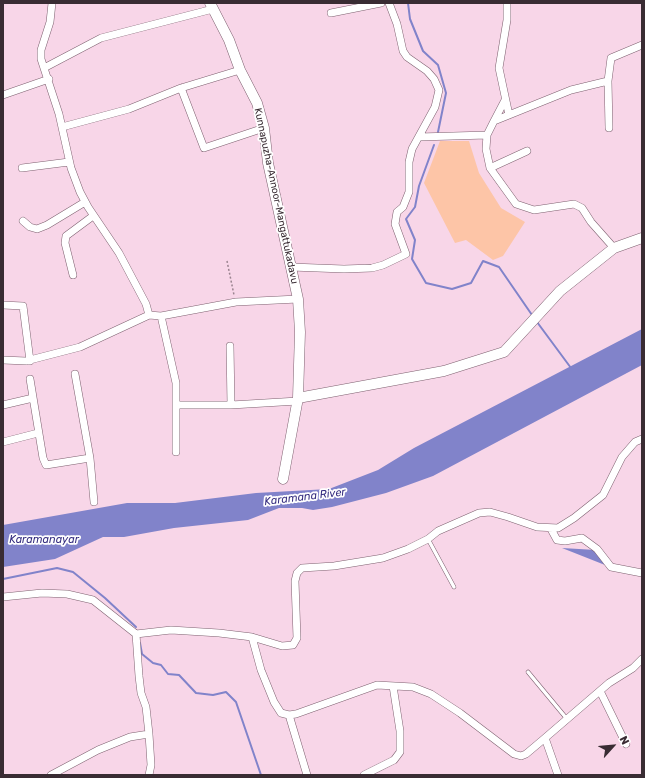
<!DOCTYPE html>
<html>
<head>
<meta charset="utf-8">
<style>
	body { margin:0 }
	#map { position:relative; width:645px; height:778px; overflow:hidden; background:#f8d6e8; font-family:Rubik,sans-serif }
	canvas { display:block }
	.frame { position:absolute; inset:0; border:4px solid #392c33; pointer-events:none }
	.north { position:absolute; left:593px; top:726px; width:40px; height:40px; -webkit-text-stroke:3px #fff; paint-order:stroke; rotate:63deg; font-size:11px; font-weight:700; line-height:16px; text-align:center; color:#392c33 }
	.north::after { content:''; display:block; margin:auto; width:14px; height:18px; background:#392c33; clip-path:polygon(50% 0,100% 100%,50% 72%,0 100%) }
</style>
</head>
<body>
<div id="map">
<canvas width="645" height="778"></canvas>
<div class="frame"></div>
<div class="north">N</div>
</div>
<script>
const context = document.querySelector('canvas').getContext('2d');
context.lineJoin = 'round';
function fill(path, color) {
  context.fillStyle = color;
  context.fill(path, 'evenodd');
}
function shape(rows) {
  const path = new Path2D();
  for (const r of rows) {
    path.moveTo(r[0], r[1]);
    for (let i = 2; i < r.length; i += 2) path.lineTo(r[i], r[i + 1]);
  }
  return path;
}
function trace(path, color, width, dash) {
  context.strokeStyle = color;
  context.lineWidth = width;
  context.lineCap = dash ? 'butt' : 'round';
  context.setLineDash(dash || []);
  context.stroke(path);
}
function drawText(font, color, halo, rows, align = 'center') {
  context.font = font + ' Rubik,sans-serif';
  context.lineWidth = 3.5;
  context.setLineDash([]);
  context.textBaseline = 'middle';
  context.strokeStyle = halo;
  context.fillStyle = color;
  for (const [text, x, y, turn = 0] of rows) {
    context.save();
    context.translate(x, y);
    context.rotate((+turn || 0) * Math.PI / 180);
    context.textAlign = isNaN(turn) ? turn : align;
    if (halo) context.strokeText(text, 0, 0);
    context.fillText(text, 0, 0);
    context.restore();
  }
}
const green = shape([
	[440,141,469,141,479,173,501,208,525,222,503,256,493,260,466,240,455,243,424,183]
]);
const water = shape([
	[642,329,642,365,433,476,386,493,332,507,313,510,302,508,279,508,248,520,174,528,124,537,103,537,55,559,3,567,3,525,127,503,175,503,256,493,329,489,378,470,414,448],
	[562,548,596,550,605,565]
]);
const stream = shape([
	[408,3,410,19,423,51,438,65,446,93,438,132],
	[434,145,419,186,415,207,406,219,415,240,412,259,426,283,452,289,471,283,483,261,499,267,532,315],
	[537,322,571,368],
	[3,579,57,568,73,572,105,598,136,627],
	[140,643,142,654,153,663,161,665,168,674,179,675,196,693,213,695,226,692,236,702,261,775]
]);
const path = shape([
	[227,261,234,295]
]);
const lane = shape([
	[428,539,454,587],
	[528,672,567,719]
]);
const street = shape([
	[52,3,50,22,41,50,41,59,59,114,71,168,80,192,88,207,119,253,146,304,149,315],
	[507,3,507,20,499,68,509,115],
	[331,13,381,3],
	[44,68,101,38,213,9],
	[608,81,609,128],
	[181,88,240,70],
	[3,95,49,79],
	[494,121,505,100],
	[62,127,129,109,181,88,204,148,264,128],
	[487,135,494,121,571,90,608,81,611,58,642,45],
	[419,137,487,135,486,149,490,168,516,204,534,210,574,204,582,208,591,222,614,248],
	[22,168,69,162],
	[490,168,527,151],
	[23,221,30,227,37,229,47,225,85,202],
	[291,267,344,269,372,268,383,265,406,254,395,224,397,212,403,207,409,192,409,162,412,149,435,107,439,90,434,79,427,71,407,57,403,51,397,24,389,3],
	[73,275,65,243,66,236,93,216],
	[3,305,23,306,30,361],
	[161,316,176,383,176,452],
	[230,346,231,405,298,401],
	[3,360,26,361,80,347,149,315,161,316,236,302,298,299],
	[75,374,90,458,94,502],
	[30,379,43,458,46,465,90,458],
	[3,405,33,398],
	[176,405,231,405],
	[3,442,38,433],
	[551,529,557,540,565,541,582,538,597,549,611,567,642,573],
	[3,597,42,593,67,594,93,600,136,634,171,630,219,633,252,637,282,646,293,645,297,638,295,581,297,573,302,568,334,566,383,558,408,549,428,539,438,531,479,513,490,512,508,517,537,527,558,528,574,518,603,495,622,457,635,442,642,439],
	[136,634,139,676,141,693,146,707,149,734,151,765,149,775],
	[252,637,261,670,274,702,281,713,289,715,296,714,377,685,413,687,431,694,460,713,514,754,521,756,526,754,545,738],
	[600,691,626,744],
	[289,715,307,775],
	[51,775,98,750,130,737,149,734],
	[364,775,394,760,400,752,400,731,393,686],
	[558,775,545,738,609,683,633,668,642,659]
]);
const secondary = shape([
	[210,3,229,40,240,70,257,103,264,128,268,163,298,299,300,332,298,398,283,479],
	[298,398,444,371,504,352,560,291,614,248,642,238]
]);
const streetNames = [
	["Kunnapuzha-Annoor-Mangattukadavu",276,196,78]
];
const waterNames = [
	["Karamana River",305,497,-7],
	["Karamanayar",44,540]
];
fill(green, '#fdc5a7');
fill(water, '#8183ca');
trace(stream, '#8183ca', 2);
trace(lane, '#7e6170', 4.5);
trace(street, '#7e6170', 8);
trace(secondary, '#7e6170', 11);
trace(path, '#9a838f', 1.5, [2, 2]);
trace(lane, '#fff', 3.5);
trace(street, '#fff', 7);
trace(secondary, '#fff', 10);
drawText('10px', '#392c33', '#fff', streetNames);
drawText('italic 11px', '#342c7f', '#fff', waterNames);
</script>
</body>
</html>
